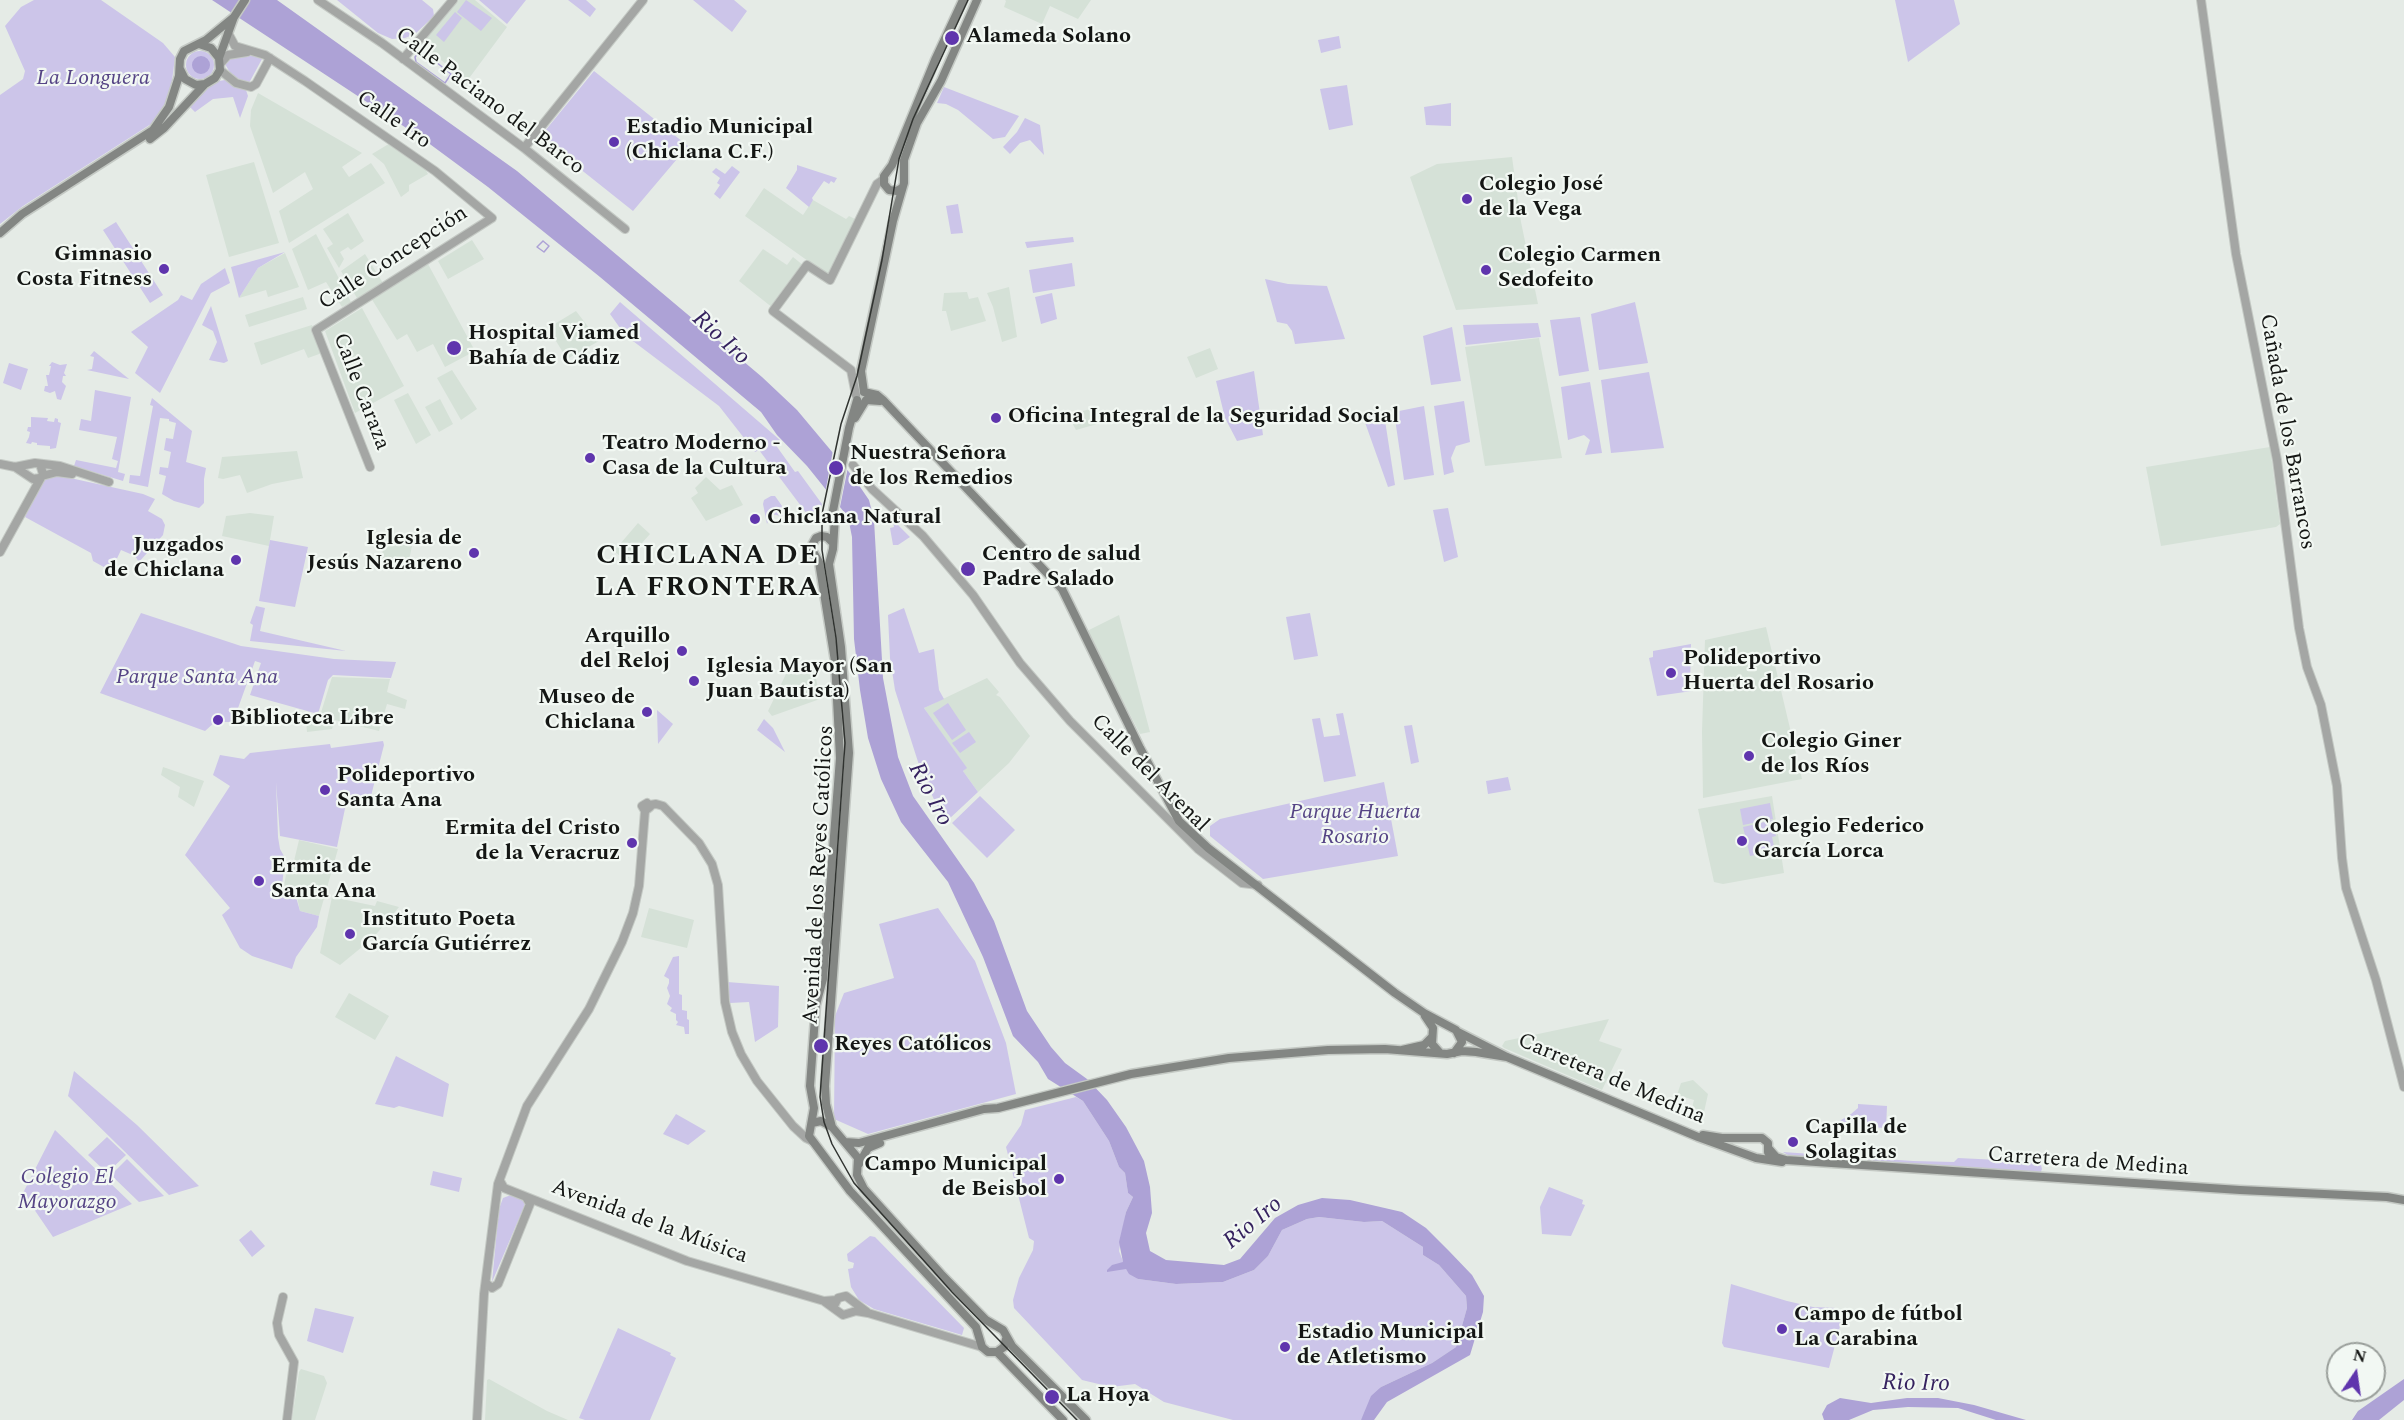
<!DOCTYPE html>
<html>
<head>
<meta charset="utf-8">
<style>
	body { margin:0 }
	#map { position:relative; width:2404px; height:1420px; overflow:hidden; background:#e5ebe6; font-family:Spectral,serif }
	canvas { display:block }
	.north { position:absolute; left:2326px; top:1342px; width:60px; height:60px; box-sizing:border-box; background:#f2f8f3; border:2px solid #999e9a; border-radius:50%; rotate:13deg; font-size:16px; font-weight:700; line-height:24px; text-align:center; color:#141614 }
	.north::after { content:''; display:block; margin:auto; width:21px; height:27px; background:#5f35ad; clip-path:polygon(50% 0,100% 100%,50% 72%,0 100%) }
</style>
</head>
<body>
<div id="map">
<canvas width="2404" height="1420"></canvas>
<div class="north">N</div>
</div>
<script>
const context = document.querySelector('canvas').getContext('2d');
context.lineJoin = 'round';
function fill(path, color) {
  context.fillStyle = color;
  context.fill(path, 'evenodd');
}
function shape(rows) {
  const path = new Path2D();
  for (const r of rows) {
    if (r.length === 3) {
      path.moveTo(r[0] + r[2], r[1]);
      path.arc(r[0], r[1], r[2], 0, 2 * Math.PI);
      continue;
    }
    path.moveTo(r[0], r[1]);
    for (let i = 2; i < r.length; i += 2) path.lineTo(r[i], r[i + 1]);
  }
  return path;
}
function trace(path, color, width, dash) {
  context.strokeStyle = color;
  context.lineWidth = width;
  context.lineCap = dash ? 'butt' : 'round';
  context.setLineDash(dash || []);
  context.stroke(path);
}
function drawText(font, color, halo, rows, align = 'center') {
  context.font = font + ' Spectral,serif';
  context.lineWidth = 4.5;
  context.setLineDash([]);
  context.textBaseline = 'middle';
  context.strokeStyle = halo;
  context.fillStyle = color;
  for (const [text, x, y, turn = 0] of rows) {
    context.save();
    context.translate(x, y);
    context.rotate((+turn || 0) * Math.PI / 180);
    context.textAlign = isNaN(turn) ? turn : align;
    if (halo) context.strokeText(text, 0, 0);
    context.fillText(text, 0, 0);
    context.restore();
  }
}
const built = shape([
	[457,0,475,0,507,27,467,81,421,44],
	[1005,0,1091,0,1078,19,1050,6,1042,24,1004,7,1006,1],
	[258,93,362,153,342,167,349,177,371,163,385,183,289,243,279,211,313,189,305,172,273,193,250,126,251,110],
	[392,142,424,167,428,174,409,185,409,191,401,197,384,164,372,154],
	[1512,157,1521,222,1538,304,1456,310,1410,177,1437,164],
	[254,162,279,243,229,257,206,175],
	[764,188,803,215,813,200,846,219,849,216,857,220,829,276,745,216],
	[348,213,364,241,351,250,348,247,340,252,344,259,339,268,327,248,333,244,323,229],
	[316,234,351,302,342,307,326,282,308,290,292,249],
	[472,240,484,259,448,279,438,261],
	[763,249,787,265,793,257,804,266,773,308,739,281],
	[285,253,299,287,268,297,266,290,239,298,258,268],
	[365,254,383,283,357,298,341,271],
	[428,264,475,351,445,367,433,344,417,352,407,334,397,340,371,298],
	[1009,287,1017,337,1002,342,993,307,987,293],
	[967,292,969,299,978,297,986,321,951,331,946,311,942,311,944,293],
	[303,297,307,309,249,327,245,315],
	[362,308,404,386,355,413,325,331],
	[576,311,599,341,567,359,548,328],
	[312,325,322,353,308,358,304,349,261,365,254,343],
	[1539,338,1562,458,1485,466,1465,347],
	[1210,348,1218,369,1196,378,1187,357],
	[452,370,477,409,461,420,437,378],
	[408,393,431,435,416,444,394,400],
	[440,399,453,424,439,432,425,407],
	[1094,408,1097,424,1076,430,1068,415],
	[2270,447,2280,524,2276,527,2161,546,2146,467],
	[297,451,303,478,272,484,247,493,240,475,223,479,218,478,222,457],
	[706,477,720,490,732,485,743,505,706,521,691,498,698,493,695,488],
	[250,513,274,516,269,546,222,536,226,516],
	[638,523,650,534,626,561,614,551],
	[386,536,413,541,408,565,381,560],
	[1119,615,1150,732,1140,734,1087,631],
	[1766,627,1802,779,1703,798,1702,732,1705,640],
	[814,668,820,699,772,716,768,711,786,674,791,671,797,675],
	[332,677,390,679,387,692,407,700,405,709,387,704,379,731,335,720,332,729,307,732,306,720,319,719],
	[987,678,999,692,996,695,1000,697,1030,736,1009,763,978,792,963,771,966,768,924,708],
	[163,767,204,781,194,807,178,797,180,787,161,775],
	[1772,796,1784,873,1723,884,1714,882,1698,809],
	[299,840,338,849,319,916,300,911,295,888,284,886,287,869,295,867,294,861],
	[332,897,375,906,377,901,399,907,373,938,340,965,320,953],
	[649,908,694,920,687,948,641,937],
	[349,993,389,1016,375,1040,335,1017],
	[1609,1019,1599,1041,1622,1049,1602,1090,1504,1048,1502,1046,1505,1041],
	[1693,1080,1708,1094,1704,1112,1692,1108,1694,1100,1677,1095,1681,1083],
	[301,1369,324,1376,327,1383,315,1420,292,1420,299,1372],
	[489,1379,547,1411,568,1420,485,1420,487,1380]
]);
const green = shape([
	[34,0,101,0,163,43,175,57,172,81,165,104,151,124,23,206,0,224,0,95,23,79,25,71,5,26,21,7],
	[337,0,422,0,433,9,434,16,415,34,405,38,392,39,378,33],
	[466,0,492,18,481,31,457,12],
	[479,0,526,0,507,24],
	[568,0,586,0,596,9,590,17],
	[693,0,734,0,747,11,732,32],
	[1895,0,1954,0,1960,24,1908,62],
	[455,12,462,18,444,42,436,35],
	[1339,36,1341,48,1321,53,1318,40],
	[200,65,14],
	[248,54,262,59,249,83,232,76,225,64,229,58],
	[594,71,688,146,633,211,540,137],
	[225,80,246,90,248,96,240,118,233,97,213,99,195,112,189,106,207,88,219,81],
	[1347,85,1353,125,1329,130,1320,89],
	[944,87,1019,116,1005,137,993,139,958,110,946,104,937,103],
	[1451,103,1451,126,1426,125,1424,107],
	[1025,118,1040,125,1044,155,1030,140,1020,143,1010,154,1003,147,1017,132],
	[797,165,837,178,834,183,831,181,829,184,824,181,812,198,813,200,809,207,786,188,797,170],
	[732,166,740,172,720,199,714,194,720,185,717,183,720,178,712,172,716,168,725,174],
	[958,204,963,233,951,234,946,206],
	[116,222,163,295,150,303,103,230],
	[1073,237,1074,242,1027,248,1025,242],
	[285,252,258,268,239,298,231,267],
	[1072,263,1075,286,1033,293,1029,270],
	[225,268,230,283,211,293,160,393,135,373,148,347,131,332,178,300,181,295,192,300,201,284],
	[1265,279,1288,284,1327,286,1345,339,1295,344,1292,331,1287,324,1277,322],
	[1052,293,1057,319,1041,324,1035,297],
	[620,302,780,440,775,444,795,472,798,471,822,504,819,515,813,517,807,514,759,450,755,452,719,406,625,335,610,314],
	[1635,302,1648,363,1599,370,1591,314],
	[211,306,228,361,224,363,209,360,217,342,213,331,202,325],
	[1580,317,1589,371,1559,376,1550,320],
	[1538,323,1541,337,1466,345,1463,325],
	[1452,327,1461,381,1431,385,1423,336],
	[94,351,129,379,87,370,92,369,94,357,90,356],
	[52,362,60,365,67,364,64,373,66,376,63,376,62,382,66,386,61,400,57,399,55,391,50,393,44,391,45,386,48,386,46,375,49,375,50,371,51,366,49,366],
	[9,363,28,369,21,390,3,383],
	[1254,371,1263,435,1237,441,1225,418,1216,381],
	[1649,372,1664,448,1611,453,1601,380],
	[1590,382,1602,453,1585,455,1590,440,1584,435,1568,440,1561,387],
	[95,390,131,397,118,472,125,474,123,481,74,466,76,460,116,468,118,461,112,459,117,437,79,430,81,419,91,421],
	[152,398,192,431,186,462,206,468,204,479,204,503,199,508,174,501,162,494,166,476,159,474,160,467,168,468,171,452,164,450,166,438,173,439,176,423,169,421,169,419,160,418,148,487,129,483,130,475,140,476,153,406,150,405],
	[1464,401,1470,442,1456,446,1451,458,1454,472,1444,475,1434,406],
	[1424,406,1434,475,1404,480,1394,412],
	[1362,414,1384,414,1395,485,1388,487],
	[31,417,48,418,47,421,54,422,55,418,58,419,58,422,61,423,56,448,50,449,50,446,37,445,37,443,32,442,31,444,26,443,29,437,30,432,27,431,28,427,31,427],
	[52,474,143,494,155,499,148,511,162,519,165,525,163,535,139,562,135,556,121,550,111,571,93,561,91,553,25,517,43,479],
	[771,496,775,496,787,513,786,517,771,514,767,524,763,504,764,500],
	[1448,508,1458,557,1444,562,1433,510],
	[888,510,898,520,896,523,910,537,898,545,893,545,890,528,894,527,893,522,889,522],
	[270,540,308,547,295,607,259,601],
	[256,606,265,608,260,631,346,651,250,641,253,625,250,623],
	[904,608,919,653,934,649,939,690,944,699,924,708,967,768,963,771,978,792,948,820,936,804,920,768,895,690,890,658,888,615],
	[141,613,241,646,334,659,396,662,391,678,333,675,328,680,318,714,250,695,261,663,255,661,233,722,215,722,205,731,100,693],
	[1310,613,1318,656,1294,660,1286,617],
	[1691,644,1690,688,1692,691,1657,696,1649,658,1653,657,1653,651],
	[948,703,966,730,952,740,933,713],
	[657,710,673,724,658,744],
	[1343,713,1356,776,1324,782,1312,719,1320,718,1324,737,1340,735,1336,714],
	[764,719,773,728,785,752,757,730],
	[1412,725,1419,762,1411,764,1404,726],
	[969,732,976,742,960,753,952,743],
	[383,741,384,745,371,796,347,799,337,847,280,836,276,782,278,837,280,849,285,858,282,886,294,890,300,911,319,916,317,927,296,957,292,969,252,956,240,948,222,915,230,908,185,855,230,786,213,775,220,755,244,759,250,753,330,744,331,748],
	[1508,777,1511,790,1488,794,1486,781],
	[1384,782,1398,856,1263,879,1210,836,1210,826,1220,819],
	[980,796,1015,830,987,858,952,823],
	[1770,803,1773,819,1743,825,1740,809],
	[1773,820,1776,836,1772,837,1775,851,1750,856,1743,827],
	[938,908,975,961,1006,1043,1016,1094,868,1134,834,1119,835,1016,844,993,894,978,879,924],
	[679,956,679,994,682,995,682,1010,687,1011,687,1019,689,1020,689,1034,685,1034,684,1027,676,1025,678,1022,676,1020,676,1014,670,1011,672,1008,667,1004,670,996,667,988,669,983,669,979,664,976,673,957],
	[727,982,779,986,778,1027,755,1042,749,1002,730,1003],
	[396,1056,449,1084,443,1117,399,1106,394,1108,375,1104],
	[74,1071,137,1125,199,1186,169,1195,68,1096],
	[1076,1097,1083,1101,1109,1141,1119,1167,1125,1173,1128,1193,1133,1197,1126,1212,1119,1251,1126,1269,1138,1279,1176,1284,1223,1282,1254,1270,1268,1256,1282,1230,1307,1219,1319,1217,1364,1222,1382,1221,1423,1247,1423,1255,1439,1265,1466,1296,1467,1308,1456,1347,1432,1363,1381,1387,1361,1420,1233,1420,1164,1402,1135,1384,1111,1387,1082,1380,1014,1308,1013,1300,1019,1278,1033,1250,1034,1241,1029,1238,1006,1147,1021,1125,1025,1110],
	[1858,1104,1887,1106,1886,1128,1833,1125,1851,1114,1858,1108],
	[676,1114,706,1131,688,1145,663,1134],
	[55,1130,132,1204,53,1237,23,1193],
	[107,1137,126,1155,107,1173,88,1155],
	[1783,1152,1913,1161,1954,1162,1958,1158,2019,1161,2037,1162,2041,1165,2042,1169,2040,1174,1791,1157],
	[127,1159,164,1196,139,1202,111,1175],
	[433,1171,462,1178,459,1192,430,1185],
	[1549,1187,1583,1200,1582,1204,1585,1205,1571,1236,1542,1234,1540,1207],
	[511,1195,526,1202,492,1282,499,1209,503,1198],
	[251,1230,265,1246,252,1257,239,1240],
	[870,1236,875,1237,964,1328,962,1335,874,1309,859,1300,851,1287,848,1269,853,1268,854,1263,848,1261,847,1254],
	[1731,1284,1787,1301,1813,1307,1837,1308,1837,1314,1843,1315,1829,1368,1724,1347,1722,1343],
	[315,1308,354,1317,343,1353,307,1341],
	[618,1328,671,1353,670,1355,676,1358,650,1420,585,1420,579,1418]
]);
const water = shape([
	[212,0,277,0,517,171,762,377,797,410,854,478,869,500,874,520,883,678,898,757,913,796,974,883,994,921,1027,1011,1051,1047,1065,1063,1087,1079,1107,1100,1126,1127,1144,1161,1150,1187,1152,1213,1146,1233,1150,1251,1166,1260,1224,1265,1240,1259,1275,1218,1298,1205,1322,1198,1350,1200,1402,1212,1426,1228,1449,1251,1472,1275,1484,1296,1483,1312,1470,1355,1387,1402,1374,1420,1361,1420,1371,1396,1381,1387,1432,1363,1456,1347,1467,1308,1466,1296,1439,1265,1423,1255,1423,1247,1382,1221,1364,1222,1319,1217,1307,1219,1282,1230,1268,1256,1254,1270,1223,1282,1176,1284,1138,1279,1129,1274,1126,1269,1107,1272,1107,1270,1112,1265,1123,1262,1119,1242,1126,1212,1133,1197,1128,1193,1125,1173,1119,1167,1109,1141,1083,1101,1048,1079,1038,1062,1013,1036,983,957,948,882,901,822,881,779,868,738,860,690,854,639,852,537,848,517,807,466,777,435,761,412,600,277,488,187,423,139],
	[201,65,9],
	[2404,1379,2404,1400,2379,1420,2352,1420,2358,1411],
	[1840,1398,1871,1403,1907,1398,1938,1398,1974,1405,2026,1420,1996,1420,1958,1408,1908,1407,1873,1410,1849,1420,1824,1420,1822,1414,1827,1405]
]);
const pier = shape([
	[833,450,848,467,839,512,825,494]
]);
const stream = shape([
	[421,50,451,74,445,83,416,62,415,57,421,50],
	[543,241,549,246,544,252,537,247,543,241]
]);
const tertiary = shape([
	[318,0,382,43,524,148,625,229],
	[2201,0,2236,254,2277,460,2299,628,2307,667,2321,705,2337,786,2342,858,2346,888,2376,980,2404,1087],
	[228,33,235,46,265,55,305,81,435,171,492,218,316,330,370,467],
	[403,59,453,0],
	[220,64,228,55,247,52],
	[220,70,236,83,251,87,256,84,270,58],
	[524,148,643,0],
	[856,395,851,370,773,311,807,265,830,280,877,184,884,179],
	[0,464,15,467,35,463,60,466,109,482],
	[853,465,872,489,923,536,973,595,1020,663,1070,721,1198,849,1242,883,1258,885],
	[15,467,33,479,40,478],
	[42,476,57,472,72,474],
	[0,552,43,474,40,464],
	[650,805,656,804,663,806,699,843,712,864,718,885,725,1002,732,1032,741,1054,757,1081,793,1126,806,1138,812,1141],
	[500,1181,504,1188,687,1261,824,1301,836,1300],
	[486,1283,492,1288,498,1284,530,1204,526,1197],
	[283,1297,277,1323,279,1335,294,1362,287,1420],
	[825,1302,843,1315,856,1311,868,1313,982,1347],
	[835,1304,838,1298,846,1296,867,1312],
	[477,1420,484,1294,498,1184,527,1106,589,1009,622,942,633,913,639,886,645,811,642,806,647,803,650,807,645,811]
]);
const secondary = shape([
	[219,58,234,17,245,0],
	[180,69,185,79,196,85,205,84,215,78,220,70,219,58,211,48,199,44],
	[150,139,164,128,205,84],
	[902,188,897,191,889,190,884,184,884,176,892,165,935,60,963,0],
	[0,233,22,214,153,130,169,107,179,76,180,59,184,51,206,40,234,17],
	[864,392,877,395,883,400,1062,589,1140,748,1179,821,1208,848,1395,993,1424,1013,1456,1030,1462,1042,1454,1053],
	[864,392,861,371,893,221,904,183,904,160,917,123,941,81,977,0],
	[855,418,866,400,880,401],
	[832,516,849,428,857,400],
	[833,543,827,537,821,536,816,538,812,545,812,550,819,562,835,661,840,758,823,979,816,1005,814,1031,810,1086,814,1108,809,1136,850,1191,976,1327,982,1347,988,1352,997,1352,1004,1347,1006,1339],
	[1425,1016,1433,1028,1432,1044,1440,1053],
	[1458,1032,1507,1057,1698,1137,1756,1158,1782,1162],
	[1402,1050,1424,1045,1431,1038],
	[812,1123,821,1121,832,1127,858,1158,857,1175,864,1189,941,1274,986,1320,1003,1330,1012,1346,1086,1420],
	[832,1127,826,1104,825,1086,849,753,841,647,829,564,833,549,835,516,833,513],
	[1703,1135,1722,1138,1762,1138,1768,1143,1768,1152],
	[845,1142,859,1143,984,1109,998,1108,1131,1074,1229,1058,1328,1050,1385,1049,1447,1054,1462,1051,1476,1052,1507,1057],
	[1769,1149,1776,1157,1786,1160,2240,1190,2387,1197,2404,1200],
	[859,1164,868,1148,880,1143],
	[997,1352,1063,1420]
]);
const tram = shape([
	[968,0,913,119,899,159,882,260,857,376,841,424,822,514,822,550,836,638,845,743,820,1097,824,1122,832,1144,854,1183,952,1292,1077,1420]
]);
const markers = [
	[952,38,8,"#5f35ad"],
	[614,142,6,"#5f35ad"],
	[1467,199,6,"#5f35ad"],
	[164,269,6,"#5f35ad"],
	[1486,270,6,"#5f35ad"],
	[454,348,8,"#5f35ad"],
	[996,418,6,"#5f35ad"],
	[590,458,6,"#5f35ad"],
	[836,468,8,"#5f35ad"],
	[755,519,6,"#5f35ad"],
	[474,553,6,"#5f35ad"],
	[236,560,6,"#5f35ad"],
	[968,569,8,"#5f35ad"],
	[682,651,6,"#5f35ad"],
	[1671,673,6,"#5f35ad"],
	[694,681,6,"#5f35ad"],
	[647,712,6,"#5f35ad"],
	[218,720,6,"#5f35ad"],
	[1749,756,6,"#5f35ad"],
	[325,790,6,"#5f35ad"],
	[1742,841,6,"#5f35ad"],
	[632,843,6,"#5f35ad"],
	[259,881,6,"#5f35ad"],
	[350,934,6,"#5f35ad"],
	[821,1046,8,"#5f35ad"],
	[1793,1142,6,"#5f35ad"],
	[1059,1179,6,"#5f35ad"],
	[1782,1329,6,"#5f35ad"],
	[1285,1347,6,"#5f35ad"],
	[1052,1397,8,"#5f35ad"]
];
const poiNames = [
	["Alameda Solano",966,38],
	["Estadio Municipal",626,129],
	["(Chiclana C.F.)",626,154],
	["Colegio José",1479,186],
	["de la Vega",1479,211],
	["Gimnasio",152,256,"right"],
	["Costa Fitness",152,281,"right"],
	["Colegio Carmen",1498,257],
	["Sedofeito",1498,282],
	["Hospital Viamed",468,335],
	["Bahía de Cádiz",468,360],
	["Oficina Integral de la Seguridad Social",1008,418],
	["Teatro Moderno -",602,445],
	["Casa de la Cultura",602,470],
	["Nuestra Señora",850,455],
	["de los Remedios",850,480],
	["Chiclana Natural",767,519],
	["Iglesia de",462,540,"right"],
	["Jesús Nazareno",462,565,"right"],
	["Juzgados",224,547,"right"],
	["de Chiclana",224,572,"right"],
	["Centro de salud",982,556],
	["Padre Salado",982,581],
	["Arquillo",670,638,"right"],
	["del Reloj",670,663,"right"],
	["Polideportivo",1683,660],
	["Huerta del Rosario",1683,685],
	["Iglesia Mayor (San",706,668],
	["Juan Bautista)",706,693],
	["Museo de",635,699,"right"],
	["Chiclana",635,724,"right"],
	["Biblioteca Libre",230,720],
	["Colegio Giner",1761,743],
	["de los Ríos",1761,768],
	["Polideportivo",337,777],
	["Santa Ana",337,802],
	["Colegio Federico",1754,828],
	["García Lorca",1754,853],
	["Ermita del Cristo",620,830,"right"],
	["de la Veracruz",620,855,"right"],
	["Ermita de",271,868],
	["Santa Ana",271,893],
	["Instituto Poeta",362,921],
	["García Gutiérrez",362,946],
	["Reyes Católicos",834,1046],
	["Capilla de",1805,1129],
	["Solagitas",1805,1154],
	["Campo Municipal",1047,1166,"right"],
	["de Beisbol",1047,1191,"right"],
	["Campo de fútbol",1794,1316],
	["La Carabina",1794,1341],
	["Estadio Municipal",1297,1334],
	["de Atletismo",1297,1359],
	["La Hoya",1066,1397]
];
const parkNames = [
	["La Longuera",93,80],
	["Parque Santa Ana",197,679],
	["Parque Huerta",1355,814],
	["Rosario",1355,839],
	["Colegio El",67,1179],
	["Mayorazgo",67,1204]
];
const streetNames = [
	["Calle Paciano del Barco",489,102,37],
	["Calle Iro",393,121,35],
	["Calle Concepción",394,259,-33],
	["Calle Caraza",360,392,69],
	["Cañada de los Barrancos",2286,432,80],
	["Calle del Arenal",1149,774,45],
	["Avenida de los Reyes Católicos",820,875,-87],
	["Carretera de Medina",1611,1080,23],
	["Carretera de Medina",2088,1163,4],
	["Avenida de la Música",649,1223,20]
];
const waterNames = [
	["Rio Iro",720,339,42],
	["Rio Iro",929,795,62],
	["Rio Iro",1254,1224,-40],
	["Rio Iro",1916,1385,1]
];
const districtNames = [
	["CHICLANA DE",708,558],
	["LA FRONTERA",708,590]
];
fill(built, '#d5e1d7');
fill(green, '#ccc5e9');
fill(water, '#ada2d6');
fill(pier, '#e5ebe6');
trace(stream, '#ada2d6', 1.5);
trace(tertiary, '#c4c9c4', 10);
trace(secondary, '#c4c9c4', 11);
trace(tertiary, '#a4a6a4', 8);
trace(secondary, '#838683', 8);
trace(tram, '#303330', 1.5);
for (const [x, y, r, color] of markers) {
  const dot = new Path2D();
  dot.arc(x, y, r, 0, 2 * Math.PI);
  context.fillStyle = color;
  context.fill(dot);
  trace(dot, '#f2f8f3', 2);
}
drawText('bold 22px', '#141614', '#f2f8f3', poiNames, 'left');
drawText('italic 22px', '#554485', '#f2f8f3', parkNames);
drawText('22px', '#141614', '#f2f8f3', streetNames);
drawText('italic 24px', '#35225f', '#f2f8f3', waterNames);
context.letterSpacing = '1.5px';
drawText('bold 28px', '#141614', '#f2f8f3', districtNames);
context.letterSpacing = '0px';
</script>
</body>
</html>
